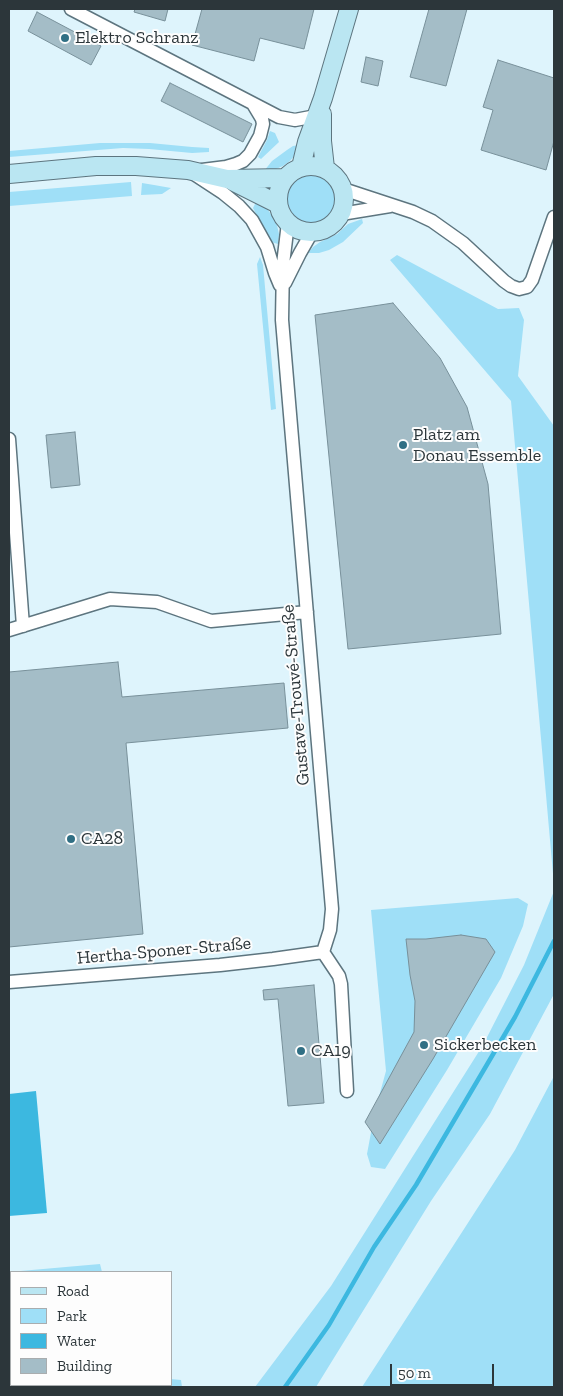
<!DOCTYPE html>
<html>
<head>
<meta charset="utf-8">
<style>
	body { margin:0 }
	#map { position:relative; width:563px; height:1396px; overflow:hidden; background:#def4fc; font-family:"Zilla Slab",serif }
	canvas { display:block }
	.frame { position:absolute; inset:0; border:10px solid #2c363a; pointer-events:none }
	.legend { position:absolute; left:10px; top:1271px; width:162px; height:115px; box-sizing:border-box; background:#fdfdfd; border:1px solid #a9adaf; margin:0; padding:6px 9px; list-style:none; font-size:15px; color:#2c363a }
	.legend li { display:flex; align-items:center; gap:10px; height:25px }
	.legend b { width:25px; border:1px solid #a9adaf }
	.scale { position:absolute; left:390px; top:1364px; width:104px; height:22px; box-sizing:border-box; border:2px solid #2c363a; border-top:0; padding-left:6px; font-size:15px; line-height:18px; white-space:nowrap; color:#2c363a; -webkit-text-stroke:4px #fdfdfd; paint-order:stroke }
</style>
</head>
<body>
<div id="map">
<canvas width="563" height="1396"></canvas>
<div class="frame"></div>
<ul class="legend">
<li><b style="height:6px;background:#bae6f2"></b>Road</li>
<li><b style="height:14px;background:#9fdff7"></b>Park</li>
<li><b style="height:14px;background:#3cb8e0"></b>Water</li>
<li><b style="height:14px;background:#a4bdc7"></b>Building</li>
</ul>
<div class="scale">50 m</div>
</div>
<script>
const context = document.querySelector('canvas').getContext('2d');
context.lineJoin = 'round';
function fill(path, color) {
  context.fillStyle = color;
  context.fill(path, 'evenodd');
}
function shape(rows) {
  const path = new Path2D();
  for (const r of rows) {
    if (r.length === 3) {
      path.moveTo(r[0] + r[2], r[1]);
      path.arc(r[0], r[1], r[2], 0, 2 * Math.PI);
      continue;
    }
    path.moveTo(r[0], r[1]);
    for (let i = 2; i < r.length; i += 2) path.lineTo(r[i], r[i + 1]);
  }
  return path;
}
function trace(path, color, width, dash) {
  context.strokeStyle = color;
  context.lineWidth = width;
  context.lineCap = dash ? 'butt' : 'round';
  context.setLineDash(dash || []);
  context.stroke(path);
}
function drawText(font, color, halo, rows, align = 'center') {
  context.font = font + ' "Zilla Slab",serif';
  context.lineWidth = 4;
  context.setLineDash([]);
  context.textBaseline = 'middle';
  context.strokeStyle = halo;
  context.fillStyle = color;
  for (const [text, x, y, turn = 0] of rows) {
    context.save();
    context.translate(x, y);
    context.rotate((+turn || 0) * Math.PI / 180);
    context.textAlign = isNaN(turn) ? turn : align;
    if (halo) context.strokeText(text, 0, 0);
    context.fillText(text, 0, 0);
    context.restore();
  }
}
const green = shape([
	[270,131,275,133,279,142,261,159,258,157,267,140],
	[100,143,150,143,192,147,209,148,209,152,192,153,149,149,123,148,9,157,9,151],
	[299,145,296,154,290,161,283,166,276,169,264,171,272,161,287,150,293,146],
	[312,198,25],
	[131,182,132,196,9,206,9,192],
	[142,183,154,185,171,188,162,194,141,195],
	[257,200,268,210,273,217,277,225,279,234,278,244,271,242,253,208],
	[362,219,363,223,343,242,329,250,319,253,308,253,313,247,320,242,337,234,348,224],
	[397,255,498,309,519,308,524,320,518,376,554,426,554,885,511,401,390,260],
	[260,257,263,265,276,409,271,410,257,264],
	[554,891,554,994,490,1114,431,1201,316,1387,255,1387,331,1286,483,1045,524,965],
	[518,898,528,904,523,926,501,978,447,1070,385,1169,371,1167,367,1154,375,1111,386,1071,371,910],
	[554,1076,554,1387,362,1387,515,1150],
	[100,1264,102,1272,11,1272,11,1385,171,1385,171,1379,181,1380,182,1387,9,1387,9,1272]
]);
const water = shape([
	[36,1091,47,1213,9,1216,9,1094]
]);
const stream = shape([
	[285,1387,329,1325,374,1247,416,1185,515,1017,554,941]
]);
const building = shape([
	[135,9,168,9,165,21,134,12,135,9],
	[202,9,314,9,304,49,260,38,254,61,192,45,202,9],
	[429,9,467,9,446,86,410,77,429,9],
	[37,12,101,46,91,65,28,31,37,12],
	[366,57,383,61,378,86,361,82,366,57],
	[498,60,554,78,554,141,546,170,481,150,493,110,483,107,498,60],
	[170,83,252,124,243,142,161,101,170,83],
	[393,303,440,358,467,407,488,484,501,634,348,649,315,315,393,303],
	[75,432,80,485,51,488,46,435,75,432],
	[118,662,122,697,284,683,288,728,126,743,143,934,9,947,9,672,118,662],
	[461,935,486,939,495,952,433,1059,380,1144,365,1122,414,1032,415,1001,410,975,406,939,426,939,461,935],
	[314,985,324,1103,288,1106,278,999,264,1000,263,990,314,985]
]);
const street = shape([
	[71,9,279,117,295,120,316,116],
	[202,170,226,167,236,164,243,161,250,154,260,136,263,124,262,119,253,104],
	[194,174,223,193,239,206,252,220,267,247,275,273,280,285],
	[343,189,413,212,432,221,463,243,504,281,511,286,519,289,527,287,532,280,554,217],
	[341,214,390,206],
	[288,223,283,264,282,320,332,909,330,930,323,952,339,976,341,984,347,1091],
	[285,283,300,253,312,232],
	[9,439,23,626],
	[9,630,110,599,157,602,211,621,307,612],
	[9,982,220,965,273,959,323,952]
]);
const secondary = shape([
	[322,114,322,141,325,168],
	[311,199,33],
	[301,167,307,142,323,98,349,9],
	[9,174,96,166,136,166,188,170,227,179,285,178],
	[232,181,278,204]
]);
const markers = [
	[65,38,5,"#306f84"],
	[403,445,5,"#306f84"],
	[71,839,5,"#306f84"],
	[424,1045,5,"#306f84"],
	[301,1051,5,"#306f84"]
];
const poiNames = [
	["Elektro Schranz",75,38],
	["Platz am",413,435],
	["Donau Essemble",413,456],
	["CA28",81,839],
	["Sickerbecken",434,1045],
	["CA19",311,1051]
];
const streetNames = [
	["Gustave-Trouvé-Straße",296,695,-95],
	["Hertha-Sponer-Straße",164,951,-5]
];
fill(green, '#9fdff7');
fill(water, '#3cb8e0');
trace(stream, '#3cb8e0', 4.5);
fill(building, '#a4bdc7');
trace(building, '#78909a', 1);
trace(street, '#5d757f', 15);
trace(secondary, '#5d757f', 20);
trace(street, '#fff', 12);
trace(secondary, '#bae6f2', 18);
for (const [x, y, r, color] of markers) {
  const dot = new Path2D();
  dot.arc(x, y, r, 0, 2 * Math.PI);
  context.fillStyle = color;
  context.fill(dot);
  trace(dot, '#fdfdfd', 2);
}
drawText('18px', '#2c363a', '#fdfdfd', poiNames, 'left');
drawText('18px', '#2c363a', '#fdfdfd', streetNames);
</script>
</body>
</html>
